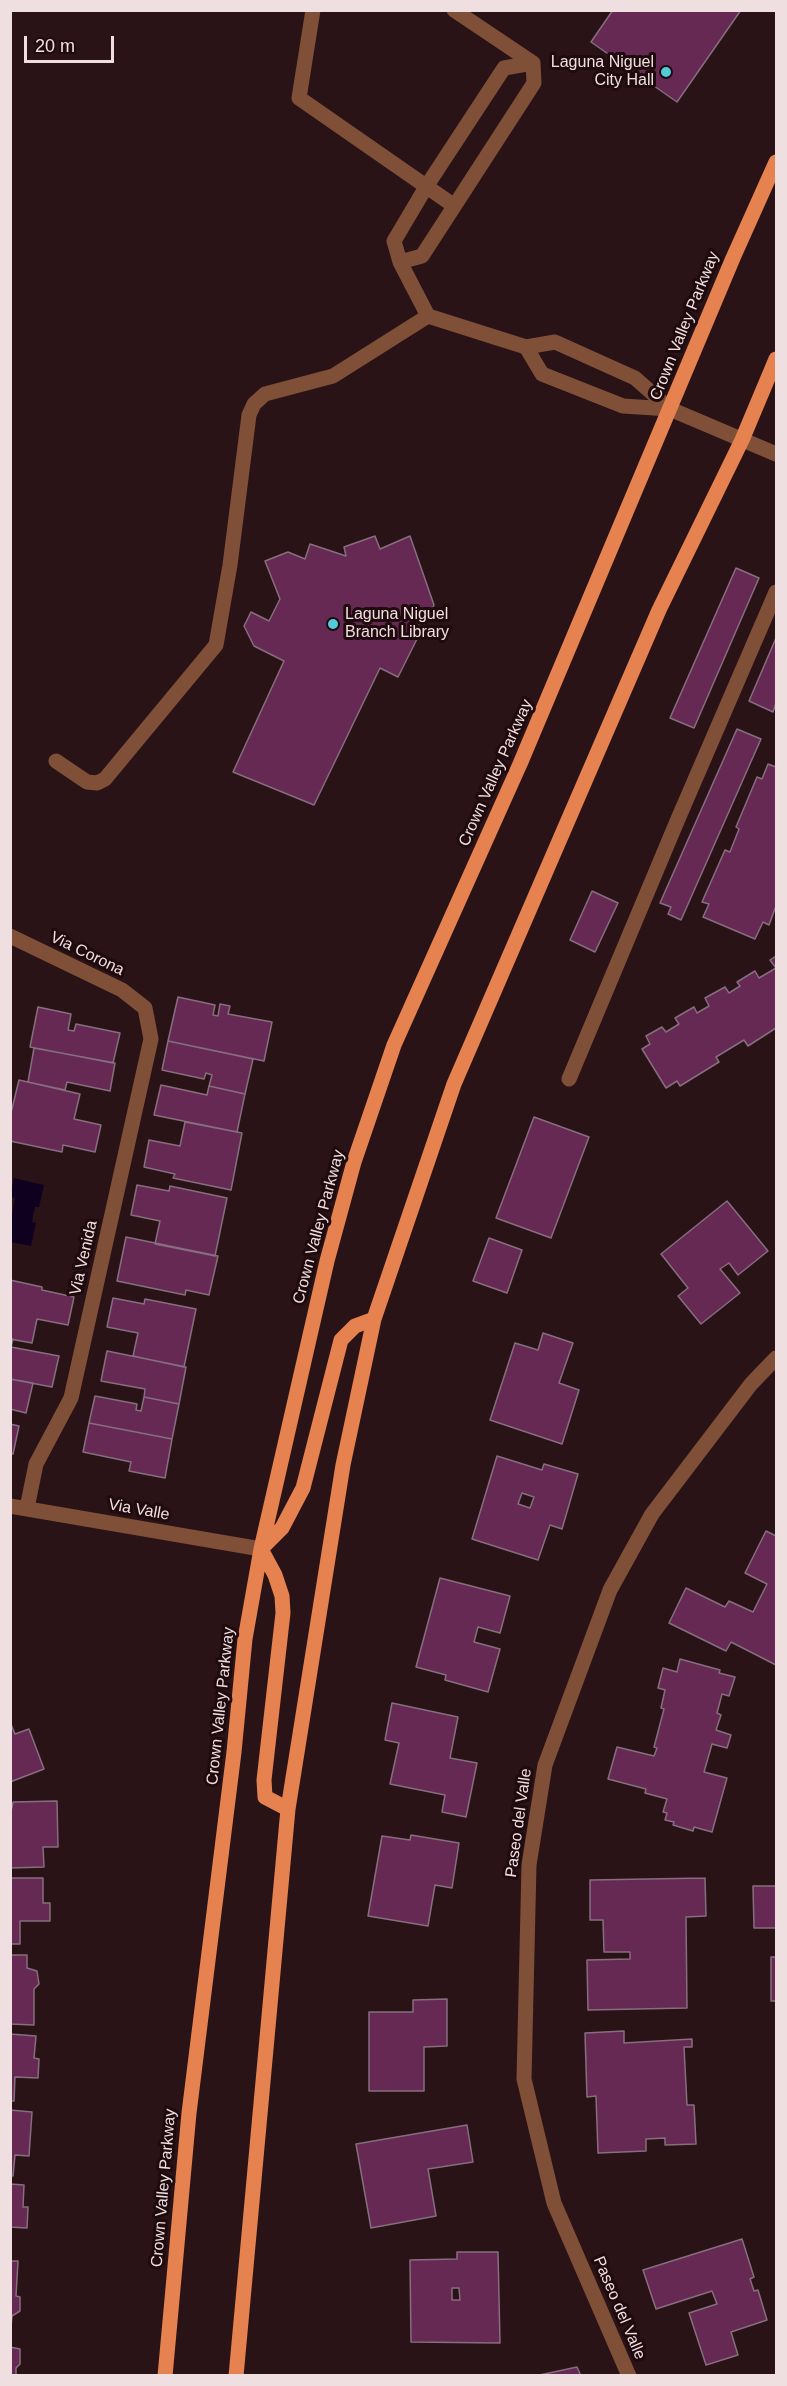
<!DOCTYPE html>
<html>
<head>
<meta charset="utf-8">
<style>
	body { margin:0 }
	#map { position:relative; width:787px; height:2386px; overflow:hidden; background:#2a1316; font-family:Arial,sans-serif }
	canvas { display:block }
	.frame { position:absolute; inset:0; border:12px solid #f0dfe0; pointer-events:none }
	.scale { position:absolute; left:24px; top:36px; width:90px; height:27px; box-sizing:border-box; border:3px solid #f0dfe0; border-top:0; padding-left:8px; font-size:18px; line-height:21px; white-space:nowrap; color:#f0dfe0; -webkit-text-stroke:4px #1f0a0d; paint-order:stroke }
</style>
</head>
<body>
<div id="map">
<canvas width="787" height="2386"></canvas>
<div class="frame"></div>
<div class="scale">20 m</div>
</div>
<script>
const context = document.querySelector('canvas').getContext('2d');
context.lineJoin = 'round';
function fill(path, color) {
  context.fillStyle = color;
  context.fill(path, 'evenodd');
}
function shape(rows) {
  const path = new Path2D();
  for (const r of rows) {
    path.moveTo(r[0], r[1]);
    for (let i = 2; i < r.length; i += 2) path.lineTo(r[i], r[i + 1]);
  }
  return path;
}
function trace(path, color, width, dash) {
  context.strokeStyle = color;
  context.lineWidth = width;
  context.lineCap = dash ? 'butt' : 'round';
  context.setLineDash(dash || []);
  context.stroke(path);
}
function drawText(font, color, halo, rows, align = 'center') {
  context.font = font + ' Arial,sans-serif';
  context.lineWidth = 6;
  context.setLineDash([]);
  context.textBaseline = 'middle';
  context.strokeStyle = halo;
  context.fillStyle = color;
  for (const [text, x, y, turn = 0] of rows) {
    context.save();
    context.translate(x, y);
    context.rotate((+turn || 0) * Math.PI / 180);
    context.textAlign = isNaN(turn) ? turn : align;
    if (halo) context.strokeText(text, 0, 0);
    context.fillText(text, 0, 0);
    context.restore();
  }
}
const water = shape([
	[14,1178,44,1185,39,1207,35,1207,32,1222,36,1223,31,1246,11,1242,11,1220,15,1198,11,1197,11,1194]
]);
const building = shape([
	[613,10,741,10,677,102,591,42,613,10],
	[375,536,380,549,410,536,434,605,398,677,380,668,314,805,233,772,284,661,254,646,244,626,251,612,269,621,280,599,265,561,288,552,305,559,310,544,346,556,344,547,375,536],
	[736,568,759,578,694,728,670,718,736,568],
	[776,638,776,703,773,712,749,701,776,638],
	[737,729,761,739,681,920,668,914,671,907,660,903,737,729],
	[768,764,776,767,776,906,769,925,763,922,755,939,703,917,709,904,702,902,725,850,730,852,739,829,736,827,757,777,762,779,768,764],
	[592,891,618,903,595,952,570,940,592,891],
	[776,956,776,1028,748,1046,744,1040,716,1057,719,1062,680,1086,677,1081,666,1088,642,1049,650,1044,646,1036,662,1027,666,1032,679,1024,675,1018,694,1007,697,1013,709,1006,705,998,725,987,729,993,740,986,737,982,755,971,759,978,776,968,770,960,776,956],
	[178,997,215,1005,213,1015,218,1016,220,1004,230,1006,228,1014,272,1022,264,1061,168,1041,178,997],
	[38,1007,71,1014,68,1030,74,1031,76,1024,120,1033,113,1063,30,1047,38,1007],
	[168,1041,253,1059,245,1094,209,1086,212,1075,206,1073,204,1079,162,1070,168,1041],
	[34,1048,115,1063,110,1091,67,1082,65,1090,28,1082,34,1048],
	[19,1080,80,1094,74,1119,101,1125,95,1152,63,1145,62,1152,10,1141,10,1117,19,1080],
	[161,1085,207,1095,209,1086,245,1094,237,1132,154,1115,161,1085],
	[534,1117,589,1137,551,1238,496,1218,534,1117],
	[185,1122,242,1133,231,1190,173,1178,175,1174,144,1167,149,1140,180,1146,185,1122],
	[137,1185,169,1191,170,1186,227,1198,215,1256,155,1244,160,1221,131,1215,137,1185],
	[727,1201,768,1251,738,1275,729,1263,720,1269,740,1293,701,1324,678,1296,688,1288,661,1254,727,1201],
	[126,1237,218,1256,209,1295,186,1290,185,1295,117,1281,126,1237],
	[489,1238,522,1250,507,1293,473,1281,489,1238],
	[10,1280,42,1287,42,1290,74,1297,68,1325,37,1319,32,1343,10,1339,10,1280],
	[113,1298,144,1304,145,1299,196,1309,184,1367,133,1356,138,1333,107,1327,113,1298],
	[543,1333,573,1343,559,1383,579,1390,562,1444,490,1420,515,1343,538,1350,543,1333],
	[10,1339,13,1339,11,1347,59,1356,52,1387,10,1379,10,1339],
	[107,1351,186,1367,179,1404,144,1397,145,1389,101,1381,107,1351],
	[10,1379,33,1383,26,1413,10,1409,10,1379],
	[95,1396,137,1404,136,1410,141,1411,144,1397,179,1404,172,1439,89,1423,95,1396],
	[89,1423,172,1439,165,1478,129,1471,131,1462,83,1452,89,1423],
	[10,1424,19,1426,13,1454,10,1454,10,1424],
	[497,1456,542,1470,544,1464,578,1474,562,1529,550,1525,538,1560,472,1539,497,1456],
	[522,1493,534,1497,530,1508,518,1504,522,1493],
	[766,1531,776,1536,776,1665,731,1642,726,1651,669,1623,686,1588,725,1607,729,1601,753,1612,767,1584,745,1573,766,1531],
	[440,1578,510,1596,500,1633,478,1627,474,1642,500,1649,488,1692,445,1680,446,1675,416,1667,440,1578],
	[680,1659,720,1670,719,1673,735,1677,729,1696,722,1694,717,1713,721,1715,716,1730,731,1735,727,1748,712,1744,704,1772,727,1778,712,1832,694,1827,693,1831,673,1825,674,1822,665,1820,667,1813,663,1812,667,1799,645,1793,646,1789,608,1779,617,1747,654,1756,657,1748,654,1747,664,1709,661,1708,665,1690,658,1688,663,1668,677,1672,680,1659],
	[392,1703,458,1717,450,1758,477,1763,466,1817,442,1812,445,1795,390,1784,399,1743,385,1740,392,1703],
	[10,1722,15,1734,29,1729,44,1769,10,1782,10,1722],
	[57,1801,58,1847,43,1847,44,1867,10,1868,10,1808,12,1808,13,1802,57,1801],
	[411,1835,459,1843,452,1888,435,1885,428,1926,368,1916,382,1836,410,1840,411,1835],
	[10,1878,43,1878,43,1903,50,1903,50,1921,20,1921,20,1944,10,1944,10,1878],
	[705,1878,706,1916,686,1917,687,2008,588,2010,587,1960,630,1959,630,1952,604,1952,603,1920,590,1920,590,1880,705,1878],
	[753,1886,776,1886,776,1928,754,1928,753,1886],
	[10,1955,27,1955,27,1968,37,1971,39,1984,34,1989,34,2025,10,2024,10,1955],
	[771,1957,776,1957,776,2001,771,2001,771,1957],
	[447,1999,447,2046,424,2047,424,2091,369,2091,369,2012,413,2012,413,2000,447,1999],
	[624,2031,624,2043,692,2039,692,2047,684,2047,687,2105,694,2105,696,2144,665,2145,665,2138,646,2139,646,2151,598,2153,596,2096,587,2097,585,2033,624,2031],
	[10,2034,36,2036,34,2058,39,2059,38,2078,15,2077,14,2101,10,2101,10,2034],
	[10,2110,32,2112,29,2156,15,2155,13,2176,10,2176,10,2110],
	[467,2125,473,2162,428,2169,436,2216,371,2228,356,2144,467,2125],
	[10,2184,24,2185,23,2207,28,2207,27,2228,10,2227,10,2184],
	[742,2239,754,2277,750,2279,754,2291,758,2290,767,2320,731,2332,738,2355,706,2365,689,2313,717,2304,712,2291,656,2309,643,2270,742,2239],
	[457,2252,498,2252,500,2343,411,2342,410,2260,457,2259,457,2252],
	[452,2288,459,2288,460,2300,452,2300,452,2288],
	[10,2261,18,2261,16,2296,20,2297,20,2311,12,2316,11,2327,10,2261],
	[10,2347,20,2349,20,2364,16,2368,16,2376,10,2376,10,2347],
	[577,2367,581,2376,535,2376,577,2367]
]);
const service = shape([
	[313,10,299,98,453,205],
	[454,10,533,63],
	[400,262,422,256,534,83,533,63],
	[56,761,87,782,97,783,105,779,216,645,230,565,249,415,254,404,265,394,333,376,428,316,400,262,394,241,426,187,504,68,533,63],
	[569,1079,678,819,776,592]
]);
const minor = shape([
	[10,936,122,990,145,1008,151,1039,71,1398,36,1464,27,1508],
	[10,1506,261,1549],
	[629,2376,554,2203,524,2079,529,1865,545,1765,610,1590,652,1514,751,1384,776,1358]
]);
const tertiary = shape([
	[428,316,526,347,555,342,635,378,670,409],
	[526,347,542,374,623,406,670,409,776,454]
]);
const primary = shape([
	[261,1549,275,1575,282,1596,283,1613,264,1780,265,1797,288,1809],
	[261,1549,282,1528,303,1488,341,1340,355,1326,374,1319],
	[165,2376,189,2113,234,1752,245,1639,261,1549,327,1261,354,1162,394,1045,520,764,733,258,776,162],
	[236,2376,288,1809,343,1465,374,1319,454,1084,659,610,742,440,776,359]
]);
const markers = [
	[666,72,6,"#52cbda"],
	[333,624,6,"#52cbda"]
];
const poiNames = [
	["Laguna Niguel",654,63],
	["City Hall",654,81],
	["Laguna Niguel",345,615,"left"],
	["Branch Library",345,633,"left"]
];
const streetNames = [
	["Crown Valley Parkway",685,326,-68],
	["Crown Valley Parkway",496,773,-66],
	["Via Corona",87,954,26],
	["Crown Valley Parkway",319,1227,-75],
	["Via Venida",84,1258,-77],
	["Via Valle",139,1510,10],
	["Crown Valley Parkway",221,1706,-84],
	["Paseo del Valle",519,1823,-82],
	["Crown Valley Parkway",164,2188,-85],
	["Paseo del Valle",619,2308,67]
];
fill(water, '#100020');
fill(building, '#652954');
trace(building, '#866e7e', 1.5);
trace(service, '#7f4f38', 15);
trace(minor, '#7f4f38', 15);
trace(tertiary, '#7f4f38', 15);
trace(primary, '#e6824f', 15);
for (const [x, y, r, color] of markers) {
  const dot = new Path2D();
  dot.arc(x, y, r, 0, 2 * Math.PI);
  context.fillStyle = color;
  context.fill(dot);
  trace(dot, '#1f0a0d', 2);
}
drawText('16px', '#f0dfe0', '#1f0a0d', poiNames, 'right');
drawText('16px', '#f0dfe0', '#1f0a0d', streetNames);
</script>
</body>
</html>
